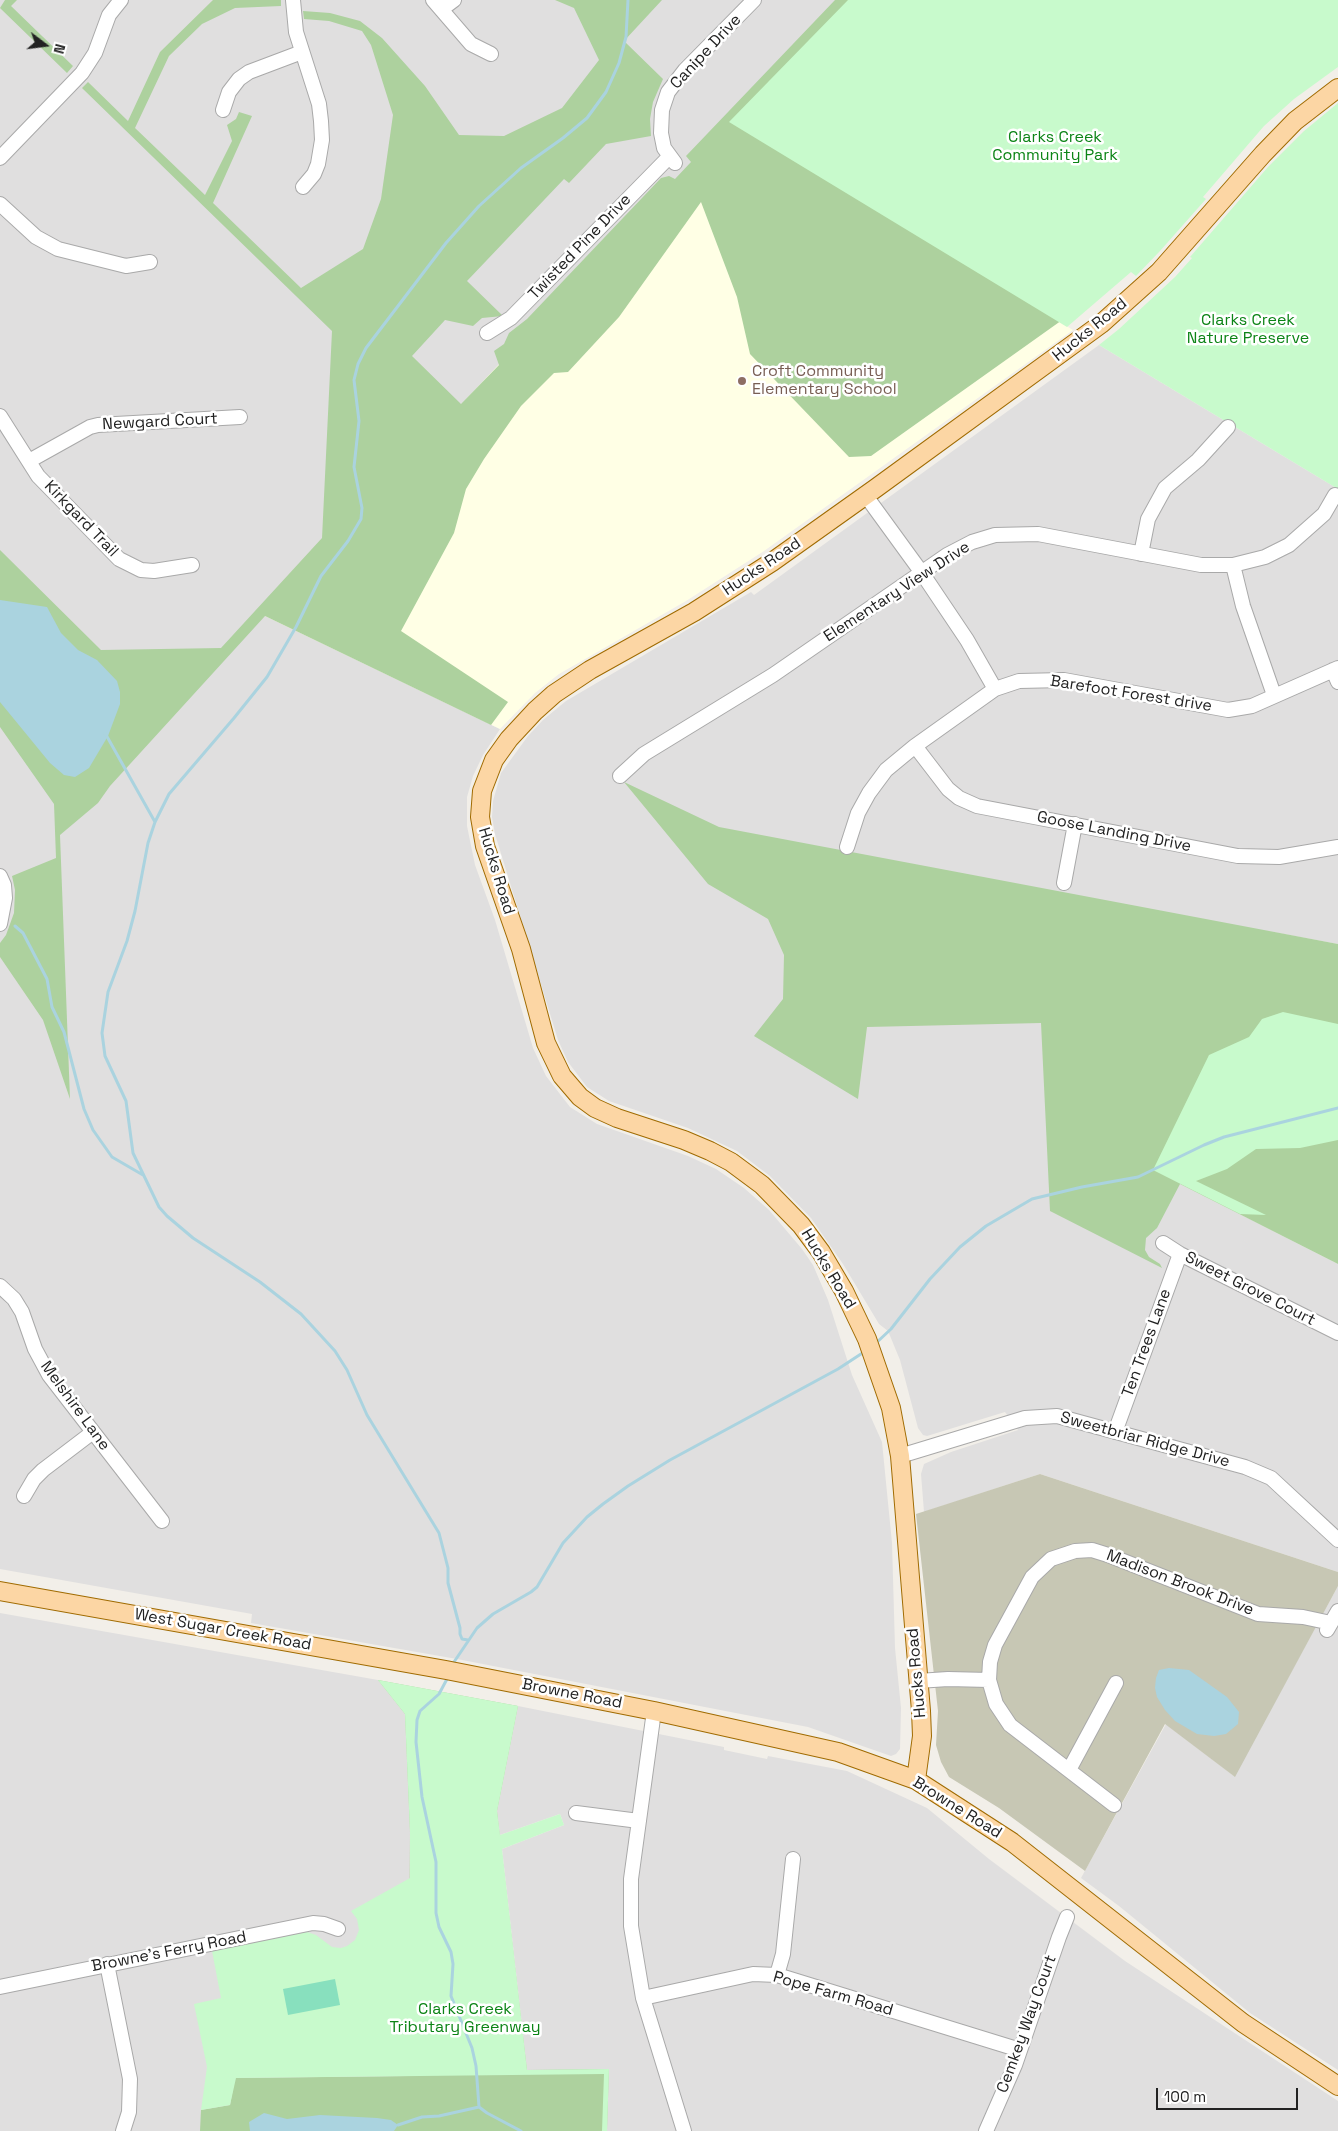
<!DOCTYPE html>
<html>
<head>
<meta charset="utf-8">
<style>
	body { margin:0 }
	#map { position:relative; width:1338px; height:2131px; overflow:hidden; background:#f2efe9; font-family:"Space Grotesk",sans-serif }
	canvas { display:block }
	.north { position:absolute; left:20px; top:20px; width:50px; height:50px; -webkit-text-stroke:4px #fff; paint-order:stroke; rotate:105deg; font-size:14px; font-weight:700; line-height:20px; text-align:center; color:#222 }
	.north::after { content:''; display:block; margin:auto; width:18px; height:22px; background:#222; clip-path:polygon(50% 0,100% 100%,50% 72%,0 100%) }
	.scale { position:absolute; left:1156px; top:2088px; width:142px; height:22px; box-sizing:border-box; border:2px solid #222; border-top:0; padding-left:6px; font-size:15px; line-height:18px; white-space:nowrap; color:#222; -webkit-text-stroke:4px #fff; paint-order:stroke }
</style>
</head>
<body>
<div id="map">
<canvas width="1338" height="2131"></canvas>
<div class="north">N</div>
<div class="scale">100 m</div>
</div>
<script>
const context = document.querySelector('canvas').getContext('2d');
context.lineJoin = 'round';
function fill(path, color) {
  context.fillStyle = color;
  context.fill(path, 'evenodd');
}
function shape(rows) {
  const path = new Path2D();
  for (const r of rows) {
    path.moveTo(r[0], r[1]);
    for (let i = 2; i < r.length; i += 2) path.lineTo(r[i], r[i + 1]);
  }
  return path;
}
function trace(path, color, width, dash) {
  context.strokeStyle = color;
  context.lineWidth = width;
  context.lineCap = dash ? 'butt' : 'round';
  context.setLineDash(dash || []);
  context.stroke(path);
}
function drawText(font, color, halo, rows, align = 'center') {
  context.font = font + ' "Space Grotesk",sans-serif';
  context.lineWidth = 5;
  context.setLineDash([]);
  context.textBaseline = 'middle';
  context.strokeStyle = halo;
  context.fillStyle = color;
  for (const [text, x, y, turn = 0] of rows) {
    context.save();
    context.translate(x, y);
    context.rotate((+turn || 0) * Math.PI / 180);
    context.textAlign = isNaN(turn) ? turn : align;
    if (halo) context.strokeText(text, 0, 0);
    context.fillText(text, 0, 0);
    context.restore();
  }
}
const residential = shape([
	[0,0,848,0,266,616,500,729,483,755,473,776,467,797,467,826,475,865,495,920,533,1048,546,1076,570,1107,597,1124,688,1156,716,1169,744,1188,769,1210,802,1249,813,1265,828,1300,852,1375,882,1442,892,1543,895,1648,901,1708,900,1749,896,1754,891,1756,808,1727,457,1659,251,1623,252,1614,0,1569],
	[1099,345,1338,489,1338,944,1267,931,1153,1170,1338,1264,1338,1572,1040,1474,924,1512,921,1474,924,1464,951,1452,1018,1430,1005,1412,927,1436,923,1435,918,1428,900,1360,888,1331,879,1324,843,1264,811,1218,770,1176,737,1151,688,1128,609,1101,587,1087,568,1062,558,1040,495,834,492,817,493,801,501,773,528,736,543,720,566,701,751,592,754,595],
	[1338,1586,1338,2070,1250,2013,1119,1906,1081,1878,1166,1724,1234,1776],
	[0,1613,378,1680,405,1714,410,1832,408,2076,602,2131,0,2131],
	[518,1706,724,1747,724,1750,767,1759,768,1756,847,1771,927,1808,989,1859,1125,1961,1338,2101,1338,2131,607,2131,609,2070,527,2070,502,1849,564,1825,560,1814,500,1835,497,1811]
]);
const education = shape([
	[674,179,938,248,1073,330,764,551,686,601,559,674,535,693,500,729,265,616,435,432]
]);
const construction = shape([
	[1040,1474,1338,1572,1338,1586,1235,1777,1165,1724,1085,1871,999,1808,949,1777,941,1762,936,1745,938,1711,916,1514]
]);
const forest = shape([
	[5,0,17,0,11,6,73,66,67,73,0,8],
	[213,0,281,0,281,6,235,8,202,24,169,56,135,128,205,195,232,141,227,125,236,119,239,112,252,116,213,203,301,288,363,249,381,199,393,115,371,45,362,31,329,21,304,19,303,11,330,13,360,21,382,38,425,86,459,135,504,136,562,108,599,60,574,8,555,0,662,0,624,41,663,79,653,102,650,119,651,136,606,144,569,183,564,179,467,281,503,316,482,318,473,326,445,320,412,356,461,404,499,365,494,351,504,344,509,333,527,319,661,178,669,176,675,179,691,162,686,156,835,0,997,0,1079,308,871,456,849,457,750,354,737,297,701,202,619,317,568,372,554,373,521,406,484,459,466,489,454,533,401,631,508,702,491,725,265,616,110,786,98,803,60,835,70,1099,43,1020,0,957,0,943,6,935,14,913,15,890,12,876,56,858,54,804,0,727,0,550,101,650,221,648,322,538,332,331,82,88,88,82,128,121,160,52],
	[624,782,719,827,1338,944,1338,1264,1180,1184,1157,1228,1146,1238,1145,1250,1149,1257,1160,1264,1162,1268,1050,1211,1041,1023,867,1027,858,1099,754,1036,783,999,784,955,768,919,708,884],
	[378,1680,518,1706,497,1811,527,2070,609,2069,607,2131,200,2131,201,2110,230,2105,235,2078,408,2076,410,1832,405,1714]
]);
const park = shape([
	[848,0,1338,0,1338,67,1294,99,1264,126,1203,197,1206,199,1160,251,1136,276,1131,272,1067,327,729,122],
	[1338,103,1338,489,1099,345,1119,329,1175,277,1192,258,1190,257,1268,167,1304,131],
	[1283,1012,1338,1024,1338,1140,1300,1148,1256,1149,1227,1169,1196,1181,1266,1215,1240,1214,1153,1170,1209,1055,1249,1037,1262,1019],
	[378,1680,518,1706,497,1811,500,1835,560,1814,564,1825,502,1849,527,2070,609,2069,607,2131,602,2131,604,2074,236,2078,230,2105,201,2110,207,2067,194,2004,221,1998,212,1951,307,1932,316,1935,332,1947,341,1948,347,1946,355,1940,359,1930,357,1919,351,1911,410,1878,410,1832,405,1714]
]);
const pitch = shape([
	[335,1979,340,2005,288,2015,283,1989]
]);
const water = shape([
	[0,600,47,607,61,633,78,650,97,660,117,681,120,692,120,704,108,736,89,768,75,777,64,775,50,763,0,702],
	[1169,1668,1189,1670,1227,1697,1239,1712,1238,1724,1226,1734,1214,1736,1197,1734,1175,1721,1165,1710,1157,1697,1155,1688,1156,1678,1159,1670],
	[264,2113,287,2119,320,2115,377,2118,391,2120,398,2125,394,2131,250,2131,249,2122]
]);
const stream = shape([
	[105,733,155,822],
	[15,926,23,933,47,979,52,1007,64,1032,84,1109,93,1130,112,1157,143,1175],
	[875,1344,891,1329,930,1279,960,1247,986,1226,1032,1199,1082,1187,1138,1177,1204,1145,1224,1137,1338,1108],
	[468,1640,462,1639,460,1634,460,1628,448,1583,448,1568,439,1533,367,1415,347,1370,335,1351,301,1314,260,1282,193,1238,167,1216,159,1207,133,1153,126,1101,105,1056,102,1033,108,992,127,941,135,911,148,843,155,822,169,794,234,718,267,677,296,627,321,576,348,541,361,519,362,508,354,467,359,421,354,380,358,364,366,348,446,243,479,206,521,168,563,138,587,118,606,92,619,63,626,37,628,0],
	[454,1662,477,1628,493,1614,531,1592,537,1587,563,1543,587,1517,603,1504,628,1486,670,1460,838,1369,864,1352],
	[447,1679,439,1694,420,1711,417,1720,416,1742,422,1797,436,1862,436,1913,439,1927,451,1952,453,1964,451,1996,472,2048,476,2066,479,2107,487,2113,521,2131],
	[398,2125,422,2117,439,2116,479,2107]
]);
const minor = shape([
	[293,0,296,32,319,104,321,121,322,140,318,164,314,174,303,187],
	[433,0,471,44,491,54],
	[442,9,454,0],
	[223,110,229,92,239,79,249,72,302,52],
	[0,158,82,73,95,53,109,15,121,0],
	[675,163,664,148,661,133,662,110,668,92,685,70,754,0],
	[0,204,36,237,58,249,126,266,150,262],
	[487,333,511,318,670,156],
	[0,416,38,476,119,559,141,570,154,571,192,565],
	[29,461,90,427,98,425,240,417],
	[866,496,922,573,967,640,995,689],
	[1141,554,1148,519,1165,488,1198,460,1228,427],
	[1233,565,1243,606,1274,695],
	[1333,670,1338,682],
	[915,746,948,789,959,798,977,806,1238,856,1279,857,1338,847],
	[620,776,644,754,773,675,947,555,972,542,995,535,1038,534,1201,565,1233,565,1265,557,1289,545,1324,514,1335,495],
	[847,847,858,813,869,793,886,770,915,746,995,689,1019,681,1064,680,1228,710,1252,706,1338,668],
	[0,876,4,885,5,898,0,924],
	[1064,883,1075,824],
	[1163,1243,1180,1254,1338,1333],
	[0,1286,14,1299,22,1312,35,1349,49,1375,162,1521],
	[1115,1432,1180,1254],
	[900,1456,1025,1418,1057,1416,1245,1467,1271,1478,1338,1540],
	[24,1496,34,1479,43,1470,93,1432],
	[1327,1630,1338,1611],
	[918,1681,948,1679,989,1680],
	[654,1711,631,1879,631,1926,643,1998,684,2131],
	[1069,1770,1116,1683],
	[1114,1805,1010,1725,996,1704,989,1680,990,1662,995,1645,1032,1577,1051,1559,1075,1551,1092,1550,1108,1555,1258,1614,1303,1617,1331,1623],
	[576,1813,639,1821],
	[107,1964,130,2079,129,2112,123,2131],
	[777,1975,783,1954,793,1859],
	[0,1987,313,1923,324,1924,338,1929],
	[643,1998,753,1974,777,1975,1020,2050],
	[986,2131,1015,2065,1059,1937,1067,1917]
]);
const major = shape([
	[0,1591,446,1670,654,1711,838,1752,916,1780,1012,1842,1243,2023,1338,2086],
	[916,1780,922,1736,921,1711,900,1456,891,1408,867,1339,844,1291,821,1252,801,1225,762,1185,731,1162,710,1151,684,1140,617,1118,595,1108,580,1097,562,1076,546,1043,521,949,485,846,480,817,482,791,494,760,509,739,535,711,554,694,590,670,694,612,772,562,876,488,1101,324,1159,272,1263,154,1295,121,1338,88]
]);
const markers = [
	[742,381,5,"#8d6e63"]
];
const streetNames = [
	["Canipe Drive",706,52,-47],
	["Twisted Pine Drive",580,247,-46],
	["Hucks Road",1090,330,-39],
	["Newgard Court",160,422,-3],
	["Kirkgard Trail",81,519,46],
	["Hucks Road",762,567,-34],
	["Elementary View Drive",897,592,-33],
	["Barefoot Forest drive",1131,694,9],
	["Goose Landing Drive",1114,832,11],
	["Hucks Road",496,871,73],
	["Hucks Road",828,1269,59],
	["Sweet Grove Court",1250,1289,27],
	["Ten Trees Lane",1147,1343,-70],
	["Melshire Lane",75,1406,54],
	["Sweetbriar Ridge Drive",1145,1440,15],
	["Madison Brook Drive",1180,1583,21],
	["West Sugar Creek Road",223,1630,10],
	["Hucks Road",917,1673,-95],
	["Browne Road",572,1694,11],
	["Browne Road",957,1808,32],
	["Browne's Ferry Road",169,1952,-11],
	["Pope Farm Road",833,1994,16],
	["Cemkey Way Court",1027,2024,-70]
];
const parkNames = [
	["Clarks Creek",1055,138],
	["Community Park",1055,156],
	["Clarks Creek",1248,321],
	["Nature Preserve",1248,339],
	["Clarks Creek",465,2010],
	["Tributary Greenway",465,2028]
];
const educationNames = [
	["Croft Community",752,372],
	["Elementary School",752,390]
];
fill(residential, '#e0dfdf');
fill(education, '#ffffe5');
fill(construction, '#c7c7b4');
fill(forest, '#add19e');
fill(park, '#c8facc');
fill(pitch, '#88e0be');
fill(water, '#aad3df');
trace(stream, '#aad3df', 3);
trace(minor, '#a9a9a9', 16);
trace(major, '#a06b00', 20);
trace(minor, '#fff', 14);
trace(major, '#fcd6a4', 18);
for (const [x, y, r, color] of markers) {
  const dot = new Path2D();
  dot.arc(x, y, r, 0, 2 * Math.PI);
  context.fillStyle = color;
  context.fill(dot);
  trace(dot, '#fff', 2);
}
drawText('16px', '#222', '#fff', streetNames);
drawText('16px', '#0c8416', '#fff', parkNames);
drawText('16px', '#785e54', '#fff', educationNames, 'left');
</script>
</body>
</html>
